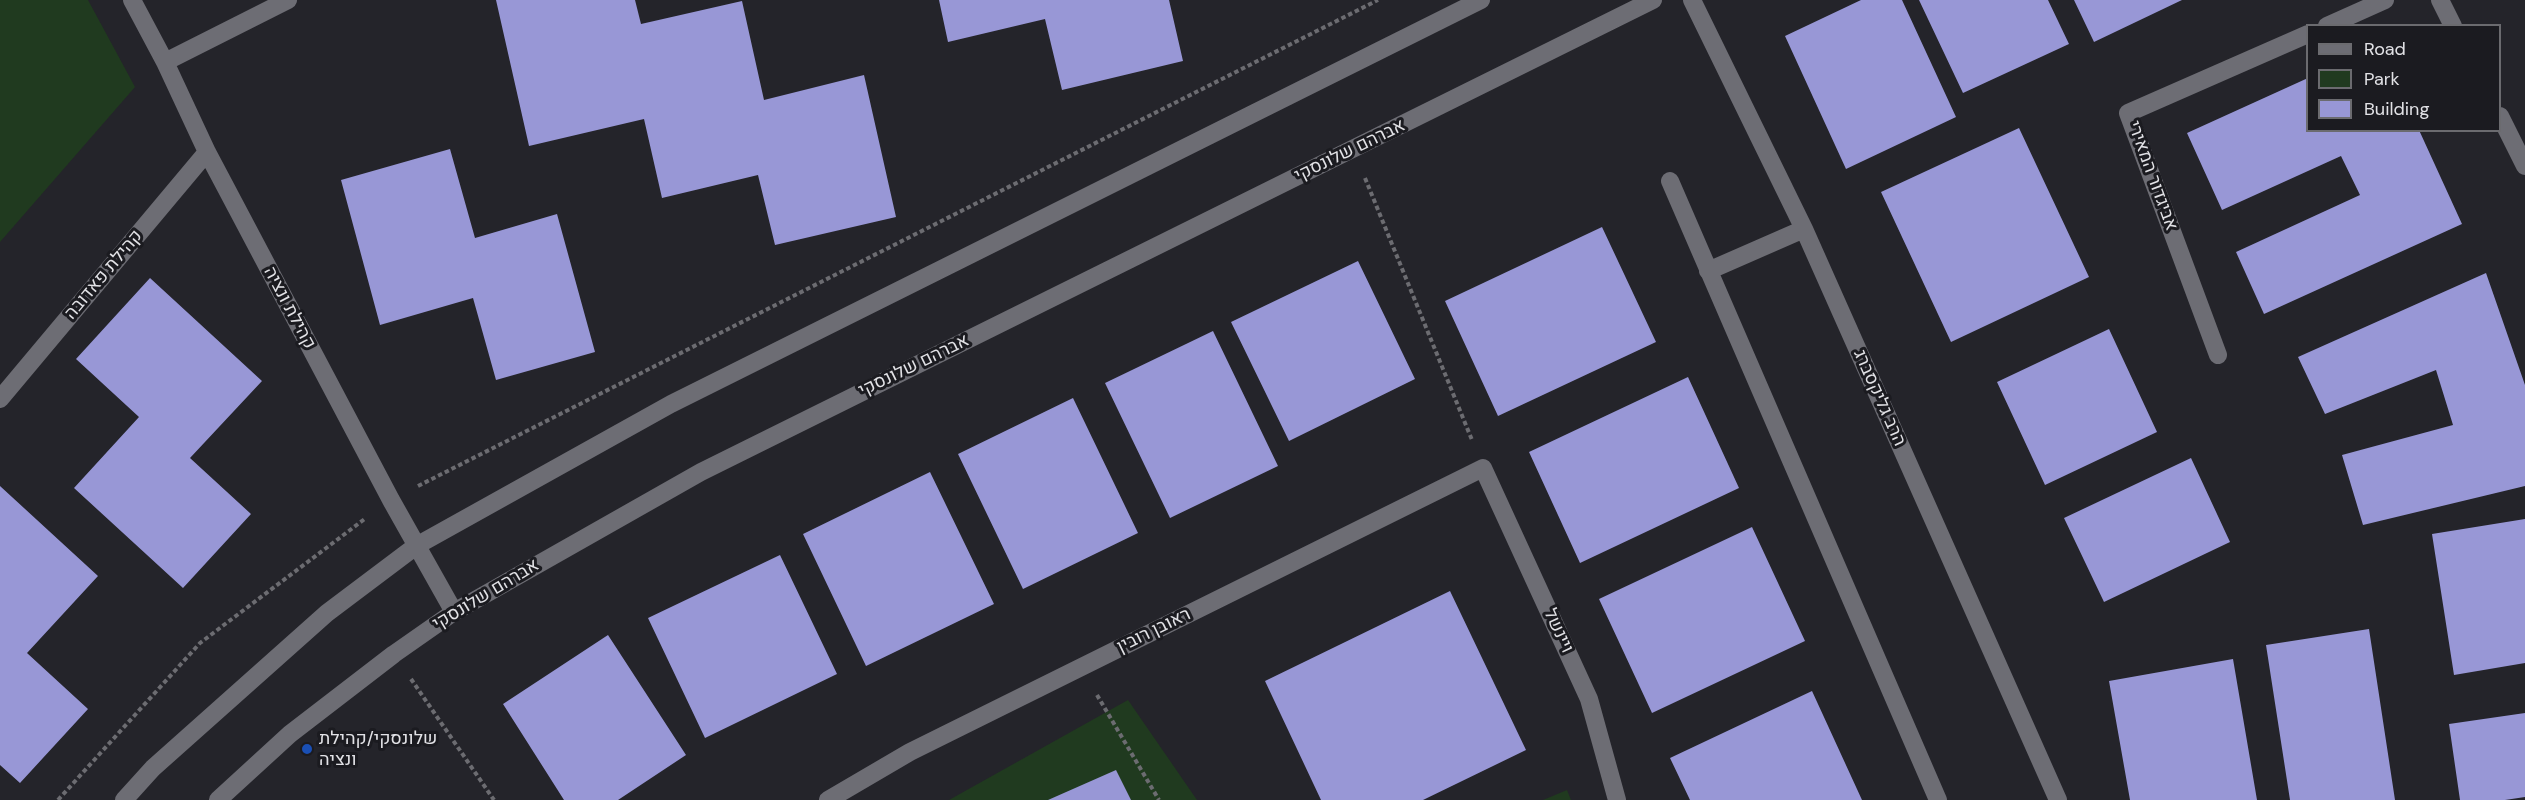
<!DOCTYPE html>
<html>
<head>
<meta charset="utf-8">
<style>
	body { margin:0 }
	#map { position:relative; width:2525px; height:800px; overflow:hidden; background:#24242a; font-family:"DM Sans",sans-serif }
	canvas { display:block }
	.legend { position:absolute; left:2306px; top:24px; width:195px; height:108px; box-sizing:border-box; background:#1b1b20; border:2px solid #6b6b6f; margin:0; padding:8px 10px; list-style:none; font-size:18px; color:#e2e2e6 }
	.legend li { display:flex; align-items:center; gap:12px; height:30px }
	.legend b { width:30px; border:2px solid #6b6b6f }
</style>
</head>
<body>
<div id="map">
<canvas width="2525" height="800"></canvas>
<ul class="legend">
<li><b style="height:8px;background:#6d6d74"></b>Road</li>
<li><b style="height:16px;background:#203a1f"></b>Park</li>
<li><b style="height:16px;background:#9897d6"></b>Building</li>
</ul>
</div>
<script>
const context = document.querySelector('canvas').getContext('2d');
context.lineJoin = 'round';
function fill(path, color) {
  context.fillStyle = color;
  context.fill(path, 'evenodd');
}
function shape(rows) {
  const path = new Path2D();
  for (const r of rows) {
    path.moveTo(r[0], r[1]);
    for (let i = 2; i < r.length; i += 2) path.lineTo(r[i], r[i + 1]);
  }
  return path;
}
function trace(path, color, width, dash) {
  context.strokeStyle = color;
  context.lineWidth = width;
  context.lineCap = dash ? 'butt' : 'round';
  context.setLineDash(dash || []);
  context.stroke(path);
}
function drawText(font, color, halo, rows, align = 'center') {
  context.font = font + ' "DM Sans",Heebo,sans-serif';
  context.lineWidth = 6;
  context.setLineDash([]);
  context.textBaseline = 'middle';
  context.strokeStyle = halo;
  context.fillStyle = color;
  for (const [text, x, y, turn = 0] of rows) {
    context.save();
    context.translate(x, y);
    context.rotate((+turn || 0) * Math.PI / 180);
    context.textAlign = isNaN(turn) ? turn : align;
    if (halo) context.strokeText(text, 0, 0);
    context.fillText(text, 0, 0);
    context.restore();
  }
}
const green = shape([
	[0,0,88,0,135,87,0,242],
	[1128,700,1197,800,949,800],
	[1567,790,1571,800,1543,800]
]);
const building = shape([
	[496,0,635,0,641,24,742,1,764,100,864,75,896,217,775,245,758,175,662,198,644,119,529,146],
	[939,0,1169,0,1183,61,1062,90,1045,19,948,42],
	[1861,0,1902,0,1956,117,1846,169,1785,36],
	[1919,0,2048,0,2069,44,1963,93],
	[2074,0,2182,0,2094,42],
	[2308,78,2308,130,2419,130,2462,224,2264,314,2236,252,2360,195,2341,156,2222,210,2187,133],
	[2019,128,2089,277,1951,342,1881,192],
	[450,149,475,238,557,214,595,352,496,380,473,298,380,325,341,180],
	[1602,227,1656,342,1498,416,1445,301],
	[1358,261,1415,379,1289,441,1231,322],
	[2486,273,2525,385,2525,486,2363,525,2342,455,2453,425,2436,370,2325,414,2298,357],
	[150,278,262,381,190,458,251,514,183,588,74,488,139,417,76,359],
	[2109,329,2157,432,2045,485,1997,382],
	[1213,331,1278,466,1170,518,1105,383],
	[1688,377,1739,488,1580,563,1529,452],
	[1073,398,1138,533,1023,589,958,454],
	[2191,458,2230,542,2104,602,2064,518],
	[930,472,994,604,866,666,803,534],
	[0,486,98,576,27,653,88,709,20,783,0,765],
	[2525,519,2525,663,2454,675,2432,534],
	[1752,527,1805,641,1652,713,1599,599],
	[780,555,837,674,705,738,648,618],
	[1450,591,1526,750,1423,800,1321,800,1265,681],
	[2369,629,2395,800,2290,800,2266,645],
	[608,635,686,755,618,800,564,800,503,704],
	[2233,659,2257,800,2130,800,2109,681],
	[1812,691,1862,800,1690,800,1670,758],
	[2525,713,2525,797,2505,800,2460,800,2449,724],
	[1116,770,1131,800,1048,800]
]);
const path = shape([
	[1365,178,1472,440],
	[418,486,1378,0],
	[411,679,494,800],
	[1097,695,1159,800],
	[58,800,200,643,366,518]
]);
const minor = shape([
	[132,0,165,62,207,152,391,500,454,612],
	[1692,0,1804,229,2058,800],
	[2440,0,2453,26],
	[2327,26,2385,0],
	[165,62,288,0],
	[2500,116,2525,166],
	[1670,181,1938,800],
	[1708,271,1804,229],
	[2218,355,2128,113,2308,34],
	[0,399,207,152],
	[124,800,153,768,327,613,416,546,671,404,1481,0],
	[218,800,290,734,394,654,454,612,701,472,1653,0],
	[828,800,910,752,1483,468,1589,699,1617,800]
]);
const markers = [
	[307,749,6,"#1a4fb4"]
];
const streetNames = [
	["אברהם שלונסקי",1350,151,-26],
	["אביגדור המאירי",2152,176,70],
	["קהילת פאדובה",104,275,-50],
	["קהילת ונציה",289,308,62],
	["אברהם שלונסקי",914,366,-26],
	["הרב גליקסברג",1879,398,66],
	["אברהם שלונסקי",486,595,-31],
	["ראובן רובין",1154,631,-26],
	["ויינשל",1558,631,65]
];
const poiNames = [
	["שלונסקי/קהילת",319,739],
	["ונציה",319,760]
];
fill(green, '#203a1f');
fill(building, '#9897d6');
trace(path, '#6c6c71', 4, [4.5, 3]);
trace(minor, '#6d6d74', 18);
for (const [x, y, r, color] of markers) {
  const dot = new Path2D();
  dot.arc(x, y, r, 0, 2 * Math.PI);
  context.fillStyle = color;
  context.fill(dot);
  trace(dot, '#1b1b20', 2);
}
drawText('18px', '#e2e2e6', '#1b1b20', streetNames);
drawText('18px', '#e2e2e6', '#1b1b20', poiNames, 'left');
</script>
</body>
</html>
